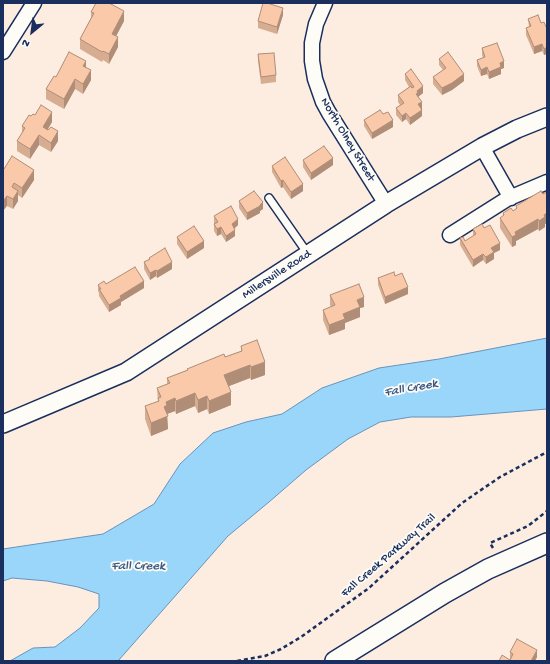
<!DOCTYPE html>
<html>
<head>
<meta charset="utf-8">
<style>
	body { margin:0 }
	#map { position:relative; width:550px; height:664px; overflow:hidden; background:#fcede0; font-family:"Gochi Hand",sans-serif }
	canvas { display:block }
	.frame { position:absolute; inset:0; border:4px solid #1b2f5e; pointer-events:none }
	.north { position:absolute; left:12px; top:12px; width:40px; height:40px; -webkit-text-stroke:3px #fdfcf7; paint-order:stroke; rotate:209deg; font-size:11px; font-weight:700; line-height:16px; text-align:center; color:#1b2f5e }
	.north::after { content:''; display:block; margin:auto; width:14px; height:18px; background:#1b2f5e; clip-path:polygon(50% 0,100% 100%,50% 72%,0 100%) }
</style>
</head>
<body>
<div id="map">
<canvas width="550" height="664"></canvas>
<div class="frame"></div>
<div class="north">N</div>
</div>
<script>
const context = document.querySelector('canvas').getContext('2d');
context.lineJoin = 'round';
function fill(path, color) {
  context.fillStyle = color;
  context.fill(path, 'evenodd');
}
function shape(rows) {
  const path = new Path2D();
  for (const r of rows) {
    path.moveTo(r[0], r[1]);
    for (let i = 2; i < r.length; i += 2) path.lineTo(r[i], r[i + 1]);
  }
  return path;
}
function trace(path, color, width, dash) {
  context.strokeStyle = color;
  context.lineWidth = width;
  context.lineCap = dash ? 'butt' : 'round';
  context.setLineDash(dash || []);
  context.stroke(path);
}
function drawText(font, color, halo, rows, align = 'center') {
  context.font = font + ' "Gochi Hand",sans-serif';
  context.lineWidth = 3.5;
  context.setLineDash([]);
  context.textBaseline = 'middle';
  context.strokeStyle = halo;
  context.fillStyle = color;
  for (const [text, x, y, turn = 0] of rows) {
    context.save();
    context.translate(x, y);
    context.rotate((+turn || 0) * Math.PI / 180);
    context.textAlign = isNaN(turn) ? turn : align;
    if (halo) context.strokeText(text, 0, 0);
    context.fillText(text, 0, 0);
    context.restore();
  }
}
const water = shape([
	[547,338,547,409,451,417,411,417,380,422,348,439,306,470,269,502,228,536,118,661,10,661,33,648,55,647,80,628,99,608,99,594,78,587,47,581,12,578,3,581,3,549,103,534,154,504,180,464,213,433,246,422,282,414,322,388,379,368,439,359,547,338]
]);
const path = shape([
	[493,548,490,543,528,526,547,511],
	[237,661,265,656,281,649,301,637,369,588,462,503,500,477,547,452]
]);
const service = shape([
	[269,198,308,254]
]);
const minor = shape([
	[325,3,316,24,312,43,312,61,315,79,323,102,329,113,386,204],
	[3,52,34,3],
	[482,147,511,198],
	[450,235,507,199,547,182]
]);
const tertiary = shape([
	[3,424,126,372,386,204,482,147,517,129,547,117]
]);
const secondary = shape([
	[335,661,445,593,488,569,547,543]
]);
const wall = shape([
	[91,12,124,21,116,36,118,47,109,64,103,60,102,62,80,49,80,39,91,18],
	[283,15,277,34,258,28,258,21],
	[528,19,541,23,546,27,547,26,547,54,544,55,542,51,534,54,526,35,526,28,529,27],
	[482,48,504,68,501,69,501,74,489,79,487,74,481,76,477,66,477,60,483,58,482,55],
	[258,54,276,75,276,82,261,84,258,61],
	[439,59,464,81,452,90,442,95,433,84,433,77,443,70,439,65],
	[86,68,91,80,83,94,75,89,64,109,46,99,46,89,56,77],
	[405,74,423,93,418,97,422,109,422,116,410,125,406,119,402,122,396,115,396,108,400,105,398,102,398,95,409,87,405,80],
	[383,114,393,127,372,139,364,126,364,120],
	[35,115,52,122,48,129,58,141,51,152,39,145,30,159,17,151,17,141,22,133,22,126,31,116],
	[303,160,333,165,311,180,303,167],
	[272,166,303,191,291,199,283,187,281,188,272,172],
	[3,168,34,180,22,198,18,195,18,201,13,209,7,206],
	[547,188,547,223,545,224,545,227,539,231,538,229,516,241,516,245,512,247,500,228,500,218,503,216,503,213,513,211,516,209,516,206,546,192,546,189],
	[239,201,263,209,260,211,260,213,247,220,239,208],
	[214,216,238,225,234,228,235,236,226,242,221,234,217,236,214,231],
	[473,229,500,250,494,253,494,259,486,264,483,260,473,267,460,245,460,238,465,241,473,236],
	[177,237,204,248,187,259,177,244],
	[149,258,172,269,157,278,156,276,150,280,144,269,144,262,149,260],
	[395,276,408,294,385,304,378,285,378,278],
	[106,284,144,288,121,302,121,305,109,312,99,296,99,293,98,291,98,285],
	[330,295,364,307,360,308,360,317,345,323,345,329,329,335,323,320,323,310,331,307,330,305],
	[241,346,265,375,251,380,250,378,229,386,231,405,209,414,207,409,198,413,195,406,176,414,175,411,167,414,168,429,151,436,145,419,145,406,158,402,157,388,167,384,167,378,187,370,187,369,225,357,241,351],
	[510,652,537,657,535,661,499,661,510,660]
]);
const shadedWall = shape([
	[283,8,283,15,277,34,277,27],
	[124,11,124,21,112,44,112,34],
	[118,37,118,47,109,64,109,54],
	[542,44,542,51,534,54,534,47],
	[547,44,547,54,544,55,544,49],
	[86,61,86,71,83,66],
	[504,61,504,68,501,69,501,74,489,79,489,72,500,63],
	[487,67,487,74,481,76,481,70],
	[91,70,91,80,83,94,83,84],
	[464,74,464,81,452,90,442,95,442,88],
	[75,79,75,89,64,109,64,99],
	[423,86,423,93,418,97,416,100,417,91],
	[422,102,422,109,418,111,418,104],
	[422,110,422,116,410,125,410,118],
	[52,112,52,122,43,137,43,127],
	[406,113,406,119,402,122,402,116],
	[393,120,393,127,372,139,372,133],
	[58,131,58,141,51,152,51,143],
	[39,135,39,145,30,159,30,149],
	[333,158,333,165,311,180,311,173],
	[34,170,34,180,22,198,22,188],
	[283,180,283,187,281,188,281,181],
	[303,184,303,191,291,199,291,192],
	[18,191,18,201,13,209,13,199],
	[7,196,7,206,3,211,3,201],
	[263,202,263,209,260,211,260,213,247,220,247,213],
	[547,213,547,223,545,224,545,227,539,231,539,221,544,215],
	[238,219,238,225,232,231,232,224],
	[538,219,538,229,516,241,516,245,512,247,512,237,515,232],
	[221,227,221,234,217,236,217,229],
	[235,230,235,236,226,242,226,236],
	[204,241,204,248,187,259,187,252],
	[500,243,500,250,494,253,494,259,486,264,486,257,491,248],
	[483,254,483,260,473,267,473,260],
	[172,262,172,269,157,278,157,271],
	[156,270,156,276,150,280,150,273],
	[144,281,144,288,121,302,121,305,109,312,109,305,120,296],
	[408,287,408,294,385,304,385,297],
	[364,297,364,307,360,308,360,317,345,323,345,329,329,335,329,325,343,314,357,300],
	[265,362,265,375,251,380,251,367],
	[250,365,250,378,224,388,224,375],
	[231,392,231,405,209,414,209,401],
	[195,393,195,406,176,414,176,401],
	[207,396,207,409,198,413,198,400],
	[175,398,175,411,167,414,168,429,151,436,151,423,164,407,166,402],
	[537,650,537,657,535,661,531,661]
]);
const building = shape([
	[96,3,109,3,124,11,112,34,118,37,109,54,103,51,102,52,80,39,94,13,91,12,96,3],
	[263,3,267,3,283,8,277,27,258,21,263,3],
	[538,15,541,23,544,22,546,27,547,26,547,47,544,49,542,44,534,47,526,28,531,26,528,19,538,15],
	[497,43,504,61,500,63,501,67,489,72,487,67,481,70,477,60,485,57,482,48,497,43],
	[69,52,86,61,83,66,91,70,83,84,75,79,64,99,46,89,54,76,56,77,69,52],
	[448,52,464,74,452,83,442,88,433,77,446,68,439,59,448,52],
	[274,53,276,75,261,77,258,54,274,53],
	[411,69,423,86,417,91,418,93,416,94,422,102,418,104,422,110,410,118,406,113,402,116,396,108,404,103,398,95,411,86,412,88,414,87,405,74,411,69],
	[41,105,52,112,43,127,48,130,51,127,58,131,51,143,39,135,30,149,17,141,25,128,22,126,29,115,31,116,33,114,35,115,41,105],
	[380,110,383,114,388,112,393,120,372,133,364,120,380,110],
	[324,146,333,158,311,173,303,160,324,146],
	[12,156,34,170,22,188,14,183,12,187,18,191,13,199,7,196,3,201,3,168,4,169,12,156],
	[285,157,303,184,291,192,283,180,281,181,272,166,285,157],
	[254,191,263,202,260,205,260,206,247,213,239,201,254,191],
	[541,191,543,194,547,192,547,213,544,215,545,217,539,221,538,219,515,232,516,235,512,237,500,218,504,215,503,213,511,208,513,211,517,208,516,206,541,191],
	[231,206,238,219,232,224,235,230,226,236,221,227,217,229,214,224,218,222,214,216,231,206],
	[482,224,484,228,490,225,500,243,491,248,494,252,486,257,483,254,473,260,460,238,463,237,465,241,476,234,473,229,482,224],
	[194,226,204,241,187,252,177,237,194,226],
	[165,248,172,262,157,271,156,270,150,273,144,262,150,259,149,258,165,248],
	[135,267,144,281,120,296,121,298,109,305,99,289,101,289,98,285,104,281,106,284,135,267],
	[394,272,395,276,402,273,408,287,385,297,378,278,394,272],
	[359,284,364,297,357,300,360,307,343,314,345,319,329,325,323,310,335,305,330,295,359,284],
	[257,340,265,362,251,367,250,365,224,375,231,392,209,401,207,396,198,400,195,393,176,401,175,398,166,402,167,405,164,407,168,416,151,423,145,406,159,401,158,398,161,397,157,388,170,383,167,378,188,370,187,369,224,354,225,357,242,351,241,346,257,340],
	[517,639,537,650,531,661,499,661,502,655,510,660,513,654,510,652,517,639]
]);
const streetNames = [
	["North Olney Street",347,140,59],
	["Millersville Road",277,275,-33],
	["Fall Creek Parkway Trail",389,556,-41]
];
const waterNames = [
	["Fall Creek",411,389,-10],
	["Fall Creek",138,567]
];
fill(water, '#9ad6fa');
trace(water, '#6793bc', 1);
trace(service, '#1b2f5e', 10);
trace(minor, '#1b2f5e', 17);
trace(tertiary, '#1b2f5e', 20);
trace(secondary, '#1b2f5e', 22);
trace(path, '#1b2f5e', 2.5, [4, 3]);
trace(service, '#fdfcf7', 7);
trace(minor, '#fdfcf7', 14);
trace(tertiary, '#fdfcf7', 17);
trace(secondary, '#fdfcf7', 19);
fill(wall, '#d7ad92');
fill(shadedWall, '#af8d77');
fill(building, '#fac9aa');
trace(building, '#af8d77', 1);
drawText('12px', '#1b2f5e', '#fdfcf7', streetNames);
drawText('italic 13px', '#3b5985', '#fdfcf7', waterNames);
</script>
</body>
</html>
